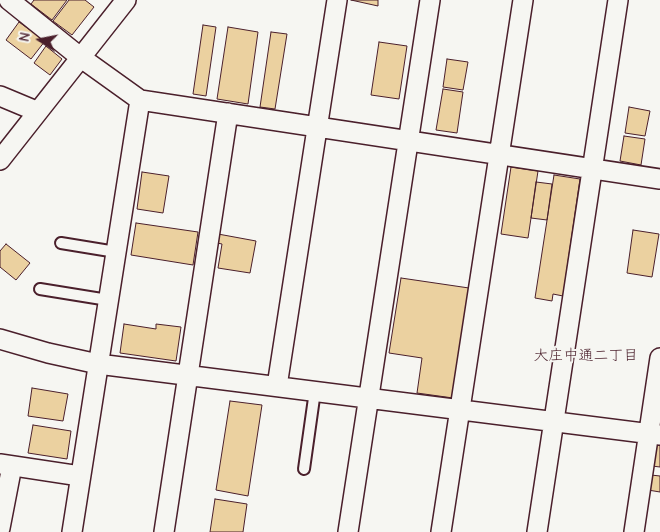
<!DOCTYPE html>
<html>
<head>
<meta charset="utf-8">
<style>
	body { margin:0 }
	#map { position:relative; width:660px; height:532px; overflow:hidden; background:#f6f6f2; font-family:"Comic Neue",sans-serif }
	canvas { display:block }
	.north { position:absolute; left:15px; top:15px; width:50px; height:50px; -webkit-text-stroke:4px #f6f6f2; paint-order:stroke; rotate:281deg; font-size:14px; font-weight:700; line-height:20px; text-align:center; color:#4a1f2b }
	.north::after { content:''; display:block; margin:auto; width:18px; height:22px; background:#4a1f2b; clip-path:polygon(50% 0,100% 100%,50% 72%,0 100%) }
</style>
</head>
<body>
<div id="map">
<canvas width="660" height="532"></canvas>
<div class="north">N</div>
</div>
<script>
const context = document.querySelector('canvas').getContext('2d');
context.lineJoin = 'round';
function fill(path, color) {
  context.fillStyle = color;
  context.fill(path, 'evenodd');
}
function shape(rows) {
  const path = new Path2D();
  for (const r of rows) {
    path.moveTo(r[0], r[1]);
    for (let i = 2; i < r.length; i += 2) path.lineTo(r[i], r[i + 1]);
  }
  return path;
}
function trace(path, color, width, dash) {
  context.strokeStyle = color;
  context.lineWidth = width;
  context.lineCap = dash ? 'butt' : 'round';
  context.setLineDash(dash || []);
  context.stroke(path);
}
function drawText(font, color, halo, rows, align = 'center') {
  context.font = font + ' "Comic Neue","Klee One",sans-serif';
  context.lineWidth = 4;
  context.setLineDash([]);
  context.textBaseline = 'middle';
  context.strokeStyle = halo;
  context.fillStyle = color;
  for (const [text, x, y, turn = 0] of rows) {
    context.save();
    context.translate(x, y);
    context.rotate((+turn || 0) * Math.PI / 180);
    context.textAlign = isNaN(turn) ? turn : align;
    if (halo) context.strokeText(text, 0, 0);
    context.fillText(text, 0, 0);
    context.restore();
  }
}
const building = shape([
	[34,0,67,0,52,20,31,4,34,0],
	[69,0,85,0,94,7,72,35,53,21,69,0],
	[351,0,378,0,378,6,351,0],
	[19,22,45,41,31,59,6,40,19,22],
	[203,25,216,27,206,96,193,94,203,25],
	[228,27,258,32,248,104,217,99,228,27],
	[271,32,287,34,275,109,260,107,271,32],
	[379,42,407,46,399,99,371,95,379,42],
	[46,46,62,59,50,75,34,63,46,46],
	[447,59,468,62,463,90,443,87,447,59],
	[443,89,463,92,457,133,436,130,443,89],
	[629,107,650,111,645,136,625,133,629,107],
	[624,136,645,139,641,165,620,161,624,136],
	[511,167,538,171,528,238,501,234,511,167],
	[142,172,169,176,163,213,137,209,142,172],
	[554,175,580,179,563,296,553,294,552,301,535,298,554,175],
	[536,182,552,184,547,220,531,218,536,182],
	[136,223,198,232,193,265,131,255,136,223],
	[633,230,659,234,652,277,627,273,633,230],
	[218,234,256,241,250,273,218,268,222,244,217,243,218,234],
	[6,244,30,263,16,280,0,267,0,251,6,244],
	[401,278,469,288,453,398,417,393,422,358,389,353,401,278],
	[124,324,156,329,156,324,181,327,176,361,120,353,124,324],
	[32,388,68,394,63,421,28,416,32,388],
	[230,401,262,405,248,496,216,490,230,401],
	[33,425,71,431,67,459,28,453,33,425],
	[659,443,660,443,660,467,652,466,655,447,659,443],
	[651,475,660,476,660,492,648,490,651,475],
	[215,499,247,504,243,532,210,532,215,499]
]);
const service = shape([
	[61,243,116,252],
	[40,289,108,300],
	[304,469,315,391]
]);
const minor = shape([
	[9,0,80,57,140,100,660,179],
	[0,96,36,111],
	[0,160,126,0],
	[0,339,48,353,98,364,660,435],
	[277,386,337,0],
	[0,464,80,476],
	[0,528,12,466],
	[72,532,140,100],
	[164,532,228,113],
	[348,532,430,0],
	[441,532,523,0],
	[537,532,618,0],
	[634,532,660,358]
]);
const neighbourhoodNames = [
	["大庄中通二丁目",586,356]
];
fill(building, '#ebd1a0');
trace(building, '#4a1f2b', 1);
trace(service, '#4a1f2b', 14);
trace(minor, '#4a1f2b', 22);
trace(service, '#f6f6f2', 10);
trace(minor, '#f6f6f2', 19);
drawText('15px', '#4a1f2b', '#f6f6f2', neighbourhoodNames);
</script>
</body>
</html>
